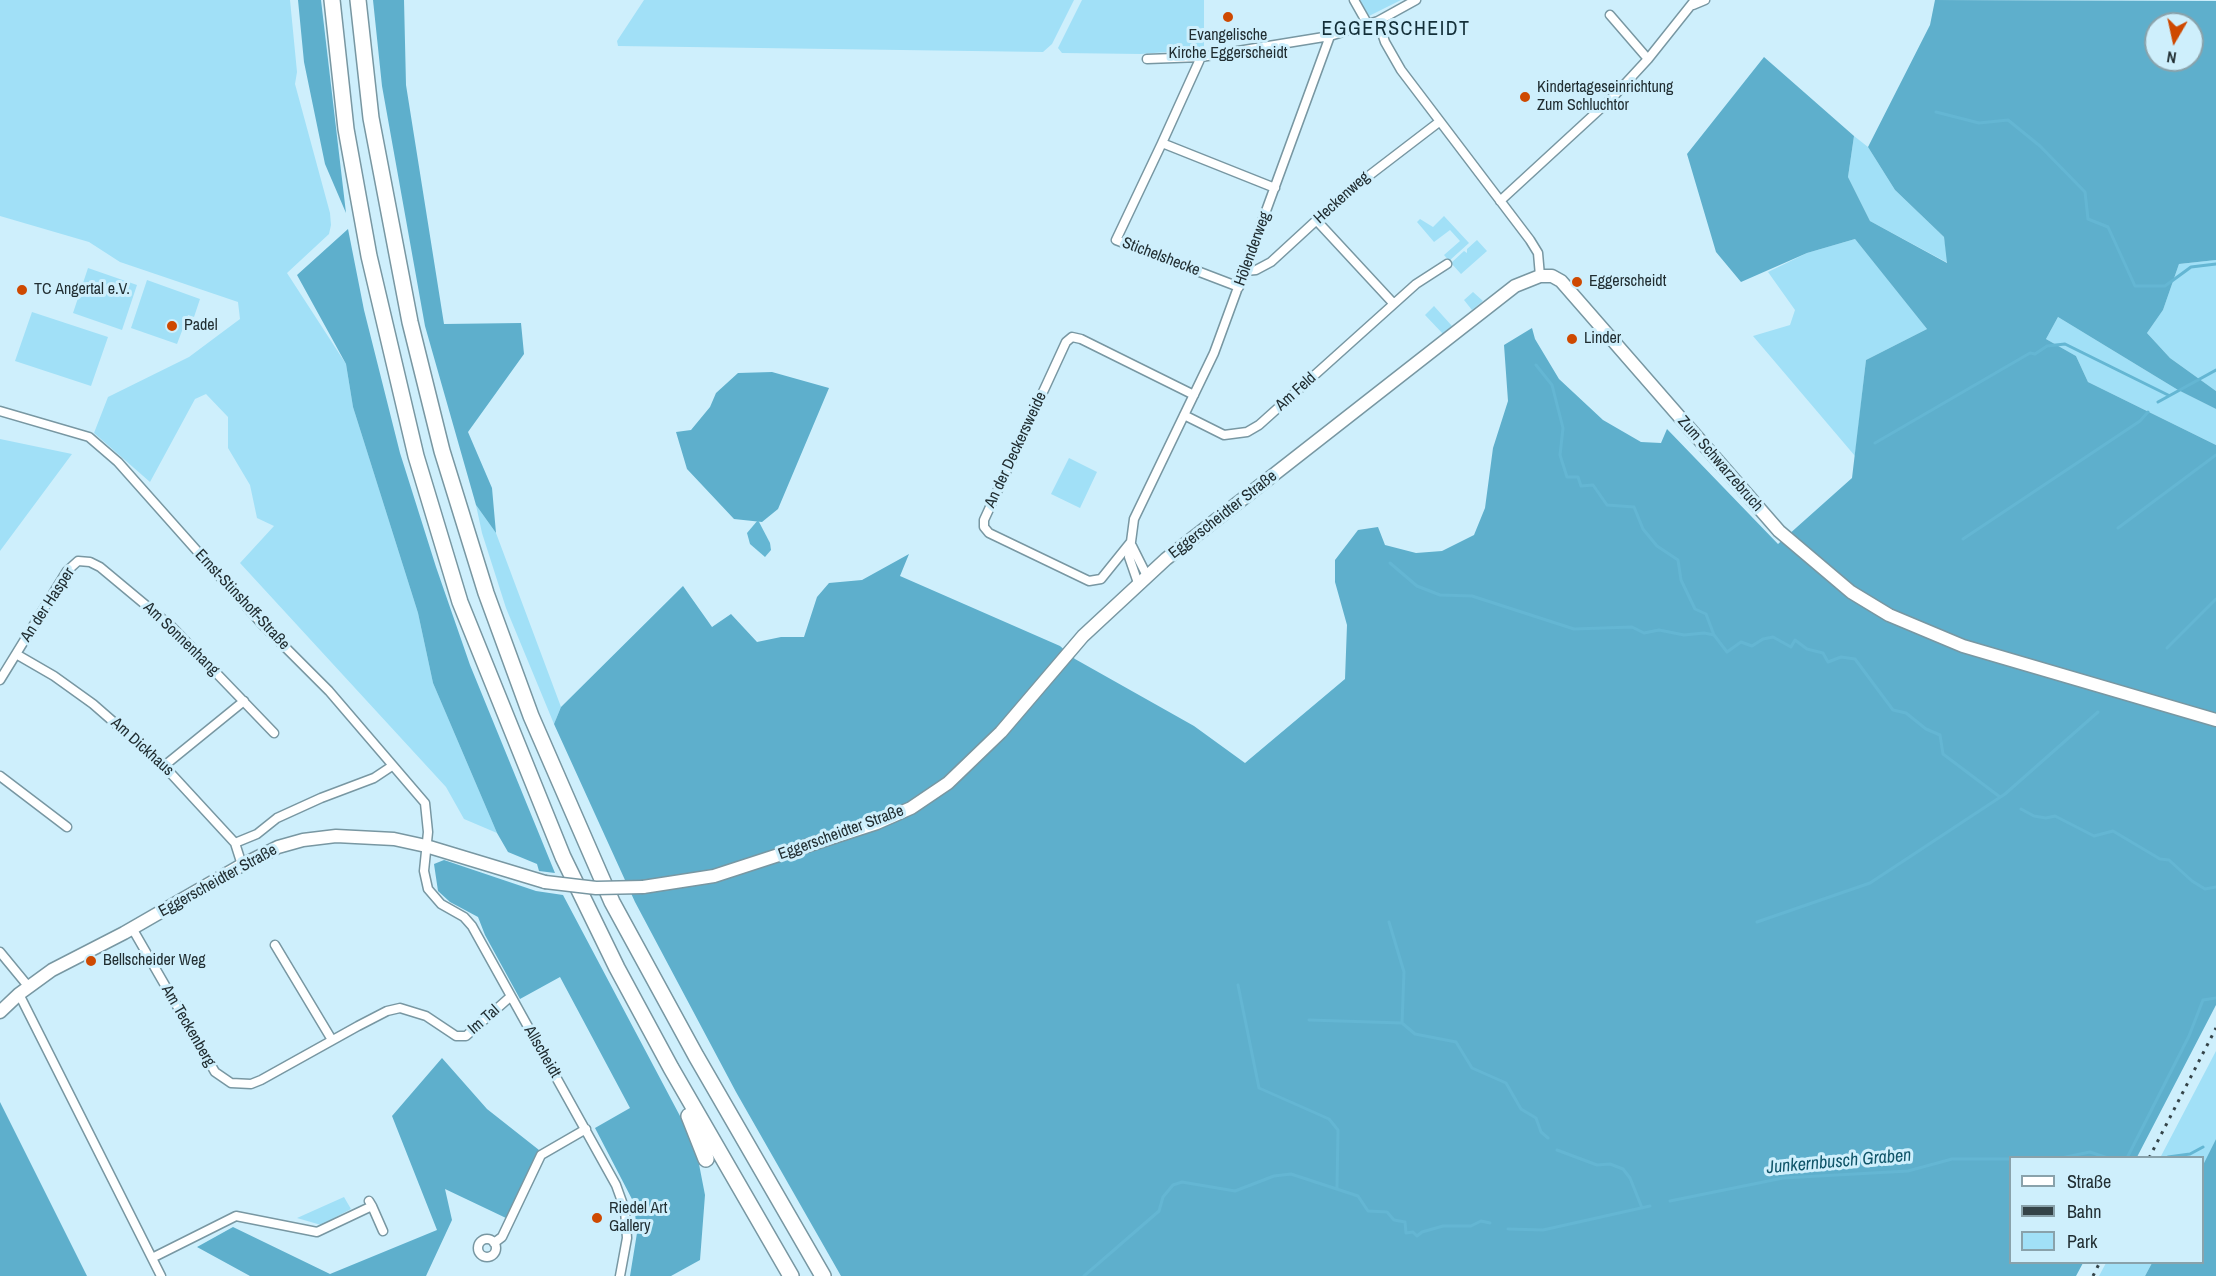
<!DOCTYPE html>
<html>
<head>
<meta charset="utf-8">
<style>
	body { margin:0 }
	#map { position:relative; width:2216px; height:1276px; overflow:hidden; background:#ceeffc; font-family:"Archivo Narrow",sans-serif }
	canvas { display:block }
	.legend { position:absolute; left:2009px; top:1156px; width:195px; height:108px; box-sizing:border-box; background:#ceeffc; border:2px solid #89a2ab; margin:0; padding:8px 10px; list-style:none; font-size:18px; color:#212e32 }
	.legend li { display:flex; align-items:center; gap:12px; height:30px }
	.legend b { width:30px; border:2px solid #89a2ab }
	.north { position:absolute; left:2144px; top:12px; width:60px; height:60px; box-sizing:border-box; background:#ceeffc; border:2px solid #89a2ab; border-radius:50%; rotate:189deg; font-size:16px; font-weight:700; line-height:24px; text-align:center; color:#212e32 }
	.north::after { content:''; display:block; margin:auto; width:21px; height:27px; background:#ce4901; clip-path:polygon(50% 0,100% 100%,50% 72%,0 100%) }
</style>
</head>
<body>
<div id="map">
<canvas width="2216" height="1276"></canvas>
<ul class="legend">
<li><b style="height:8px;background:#fff"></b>Straße</li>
<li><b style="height:8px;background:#344348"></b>Bahn</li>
<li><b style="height:16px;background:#a1e0f7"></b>Park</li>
</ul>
<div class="north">N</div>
</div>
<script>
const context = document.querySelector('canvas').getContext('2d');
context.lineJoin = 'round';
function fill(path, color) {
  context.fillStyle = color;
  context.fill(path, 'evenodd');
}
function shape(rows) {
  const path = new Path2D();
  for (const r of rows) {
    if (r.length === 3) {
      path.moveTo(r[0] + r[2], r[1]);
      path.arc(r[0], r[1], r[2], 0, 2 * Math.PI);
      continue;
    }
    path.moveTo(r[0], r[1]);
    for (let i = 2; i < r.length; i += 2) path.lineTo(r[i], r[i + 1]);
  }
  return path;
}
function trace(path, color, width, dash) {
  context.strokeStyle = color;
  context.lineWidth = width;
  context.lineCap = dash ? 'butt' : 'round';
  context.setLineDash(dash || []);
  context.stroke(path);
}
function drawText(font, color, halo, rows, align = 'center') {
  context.font = font + ' "Archivo Narrow",sans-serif';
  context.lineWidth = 6;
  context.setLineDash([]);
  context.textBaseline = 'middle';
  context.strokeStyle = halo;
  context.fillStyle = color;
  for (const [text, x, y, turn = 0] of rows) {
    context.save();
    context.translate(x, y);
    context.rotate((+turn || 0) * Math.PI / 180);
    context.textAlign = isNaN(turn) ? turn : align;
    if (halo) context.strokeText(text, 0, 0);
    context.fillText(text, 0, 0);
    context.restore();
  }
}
const green = shape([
	[0,0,290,0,297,72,295,84,330,213,331,225,329,234,287,273,346,364,353,407,418,613,433,683,497,833,464,819,446,787,240,563,274,526,257,518,250,485,228,448,228,417,206,394,195,399,150,482,94,433,108,397,189,357,240,319,238,302,120,262,89,242,0,216],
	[644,0,1074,0,1052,44,1043,52,618,46,617,41],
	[1082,0,1204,0,1204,49,1141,54,1062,53,1058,48],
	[1360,0,1401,0,1369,16],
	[1854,136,1868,147,1895,190,1944,237,1948,263,1870,221,1848,177],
	[1444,216,1469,243,1449,261,1444,255,1460,241,1450,230,1434,242,1417,222,1420,219,1433,227],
	[1855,239,1927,329,1866,360,1855,456,1753,336,1790,325,1795,310,1768,272,1807,253],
	[1477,240,1487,251,1461,274,1451,263,1464,251,1467,253,1467,249],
	[2216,260,2216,391,2170,358,2147,333,2163,310,2179,264],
	[88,268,137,285,122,330,73,313],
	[147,280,200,299,194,317,188,315,177,344,131,328],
	[1473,292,1483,301,1472,310,1464,300],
	[1434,306,1452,326,1443,334,1425,315],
	[32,312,108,337,91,386,15,361],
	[2058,317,2178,390,2216,409,2216,445,2088,382,2076,356,2046,339],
	[0,439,72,454,0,551],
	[1069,458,1097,472,1080,508,1051,494],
	[476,505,496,533,561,707,554,724,506,608,482,533],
	[2216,1051,2216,1139,2203,1165,2202,1158,2160,1158],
	[344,1197,351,1209,321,1225,297,1218],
	[2106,1263,2106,1262,2152,1263,2145,1276,2099,1276]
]);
const forest = shape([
	[298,0,321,0,346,213,325,164,304,62],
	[373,0,404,0,406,85,444,324,521,323,524,354,468,432,492,488,496,533,476,505,425,326,382,86],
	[1935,0,2216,1,2216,260,2179,264,2163,310,2147,333,2170,358,2216,391,2216,409,2178,390,2058,317,2046,339,2076,356,2088,382,2216,445,2216,1005,2137,1157,2010,1158,2010,1262,2083,1263,2076,1276,841,1276,736,1092,635,902,554,724,561,707,683,586,712,627,731,614,757,642,781,637,804,637,817,597,829,583,862,580,909,554,900,576,1060,646,1075,659,1194,726,1245,763,1345,679,1347,625,1335,582,1335,560,1358,530,1378,527,1385,545,1416,553,1442,551,1474,535,1485,508,1493,448,1508,401,1504,345,1532,328,1535,339,1559,379,1603,420,1641,442,1661,443,1667,429,1778,544,1852,478,1866,360,1927,329,1855,239,1807,253,1741,282,1716,252,1687,154,1764,57,1854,136,1848,177,1870,221,1947,263,1944,237,1895,190,1868,147,1930,25],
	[2156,24,2192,24,2192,60,2156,60],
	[348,229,364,310,400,453,436,567,470,665,555,873,539,871,537,864,508,852,497,833,433,683,418,613,353,407,346,364,297,275],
	[772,372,829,388,778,509,762,522,734,519,687,469,676,432,691,430,710,407,716,393,738,373],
	[444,860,536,891,563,895,689,1133,698,1159,705,1195,700,1260,671,1276,630,1276,637,1233,634,1203,595,1128,630,1108,560,977,520,999,485,935,478,917,450,902,438,891,434,864],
	[442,1058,487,1109,539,1150,506,1218,445,1189,452,1220,426,1276,250,1276,197,1247,233,1227,330,1274,437,1230,392,1116],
	[0,1102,87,1276,0,1276],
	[2216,1139,2216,1276,2145,1276,2152,1263,2202,1262,2203,1165]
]);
const water = shape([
	[758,520,770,543,771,550,765,557,750,544,747,533]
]);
const stream = shape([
	[1936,112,1979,123,2008,120,2040,146,2085,192,2088,219,2108,227,2135,286,2165,286,2191,267,2216,264],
	[1536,365,1552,385,1563,428,1560,455,1567,477,1578,477,1581,486,1593,485,1607,505,1634,507,1643,529,1657,546,1678,560,1681,580,1695,609,1706,614,1714,635,1727,652,1741,642,1752,646,1763,639,1773,637,1791,647,1795,640,1807,649,1823,653,1828,662,1841,657,1855,659,1893,710,1906,713,1926,729,1940,735,1943,754,2000,797],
	[2158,402,2216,370],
	[1875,443,2030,353,2035,354,2047,346,2065,344,2168,395],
	[2118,528,2216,455],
	[1963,539,2140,421,2148,412],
	[1390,563,1417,586,1440,595,1472,596,1574,629,1632,627,1644,633,1659,630,1684,635,1704,633,1714,635],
	[2167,648,2216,599],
	[2021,809,2034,816,2046,818,2055,816,2094,836,2113,831,2160,859,2169,860,2192,881,2205,889,2216,887],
	[1389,922,1404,972,1402,1023],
	[1757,922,1870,883,2005,794,2098,712],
	[1238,985,1259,1088,1329,1119,1338,1130,1337,1188],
	[1309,1020,1402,1023,1415,1034,1456,1042,1472,1068,1506,1083,1521,1109,1536,1118,1541,1132,1548,1138],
	[1557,1150,1597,1165,1610,1164,1623,1169,1630,1178,1642,1208],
	[2168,1157,2190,1154,2203,1147],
	[2061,1158,2090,1152,2108,1158],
	[2127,1158,2189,1036,2203,1000,2216,998],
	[1670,1201,1783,1178,1908,1171,1952,1159,2010,1159],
	[1508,1229,1543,1230,1650,1206],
	[1084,1276,1159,1211,1163,1197,1173,1185,1182,1182,1235,1191,1274,1176,1291,1174,1358,1196,1368,1211,1387,1212,1394,1220,1405,1222,1406,1233,1413,1232,1417,1236,1422,1232,1443,1226,1471,1226,1481,1221,1490,1223]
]);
const street = shape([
	[1354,0,1367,23],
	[1693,5,1705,0],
	[1610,15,1648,59],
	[1378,21,1385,42,1401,70,1530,240,1538,253,1540,276],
	[1201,57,1162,143,1275,188],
	[1147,59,1201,57,1330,36,1378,21,1416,0],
	[1162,143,1116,240,1239,287],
	[1500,201,1612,98,1648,59,1695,0],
	[1317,221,1393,303],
	[1245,271,1256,270,1271,262,1345,194,1439,122],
	[0,411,89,437,118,462,262,624,329,691,425,803,428,832,424,871,428,889,441,904,464,917,472,926,616,1185,625,1210,627,1238,620,1276],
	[1184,415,1224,435,1247,432,1259,425,1416,284,1447,264],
	[1130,543,1101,579,1089,581,989,533,984,527,984,520,1066,342,1072,337,1081,339,1194,395],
	[1132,546,1147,576],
	[1138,583,1129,557,1134,519,1214,353,1330,36],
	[16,654,54,676,93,704,164,766,235,843,242,865],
	[0,680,67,571,78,561,90,562,100,567,172,627,274,733],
	[164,766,244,701],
	[0,776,67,827],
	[235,843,257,834,277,818,321,798,374,778,392,766],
	[132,928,215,1072,231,1083,251,1084,261,1080,358,1026,387,1011,400,1008,426,1016,456,1036,466,1036,510,997],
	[275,945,332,1040],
	[0,952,28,986],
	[19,994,161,1276],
	[372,1206,383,1231],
	[487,1248,9],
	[494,1243,502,1237,541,1155,586,1129],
	[152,1258,236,1216,317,1232,372,1206,369,1201]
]);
const secondary = shape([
	[643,887,714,876,877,823,911,808,948,783,1001,732,1083,636,1166,559,1515,286,1540,276,1552,276,1561,281,1779,531,1851,592,1889,615,1963,646,2216,720],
	[0,1012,19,994,52,970,124,933,242,865,278,847,303,840,336,836,394,839,426,846,545,882]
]);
const highway = shape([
	[332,0,346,129,369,256,416,456,460,602,563,857,617,968,671,1068,791,1276],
	[358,0,371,118,410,322,442,451,486,593,531,716,612,902,696,1056,823,1276],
	[689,1116,706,1159]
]);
const rail = shape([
	[2149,1158,2216,1028],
	[2093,1276,2100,1262]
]);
const secondaryBridge = shape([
	[545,882,596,888,643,887]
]);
const markers = [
	[1228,17,6,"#ce4901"],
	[1525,97,6,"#ce4901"],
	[1577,282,6,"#ce4901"],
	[22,290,6,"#ce4901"],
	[172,326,6,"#ce4901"],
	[1572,339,6,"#ce4901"],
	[91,961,6,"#ce4901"],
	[597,1218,6,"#ce4901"]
];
const poiNames = [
	["Evangelische",1228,36,"center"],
	["Kirche Eggerscheidt",1228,54,"center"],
	["Kindertageseinrichtung",1537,88],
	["Zum Schluchtor",1537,106],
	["Eggerscheidt",1589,282],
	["TC Angertal e.V.",34,290],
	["Padel",184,326],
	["Linder",1584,339],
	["Bellscheider Weg",103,961],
	["Riedel Art",609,1209],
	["Gallery",609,1227]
];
const streetNames = [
	["Heckenweg",1342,198,-42],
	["Hölenderweg",1253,249,-70],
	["Stichelshecke",1161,257,21],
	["Am Feld",1296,392,-42],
	["An der Deckersweide",1016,450,-65],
	["Zum Schwarzebruch",1720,464,49],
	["Eggerscheidter Straße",1223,515,-38],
	["Ernst-Stinshoff-Straße",242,600,47],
	["An der Hasper",48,605,-57],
	["Am Sonnenhang",181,639,44],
	["Am Dickhaus",142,747,42],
	["Eggerscheidter Straße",841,833,-20],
	["Eggerscheidter Straße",218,881,-29],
	["Im Tal",484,1020,-41],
	["Am Teckenberg",188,1026,60],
	["Allscheidt",542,1052,60]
];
const waterNames = [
	["Junkernbusch Graben",1839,1162,-5]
];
const quarterNames = [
	["EGGERSCHEIDT",1396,30]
];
fill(green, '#a1e0f7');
fill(forest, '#5eafcc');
fill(water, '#64b6d3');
trace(stream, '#64b6d3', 3);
trace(street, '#7897a2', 11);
trace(secondary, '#7897a2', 15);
trace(highway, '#7897a2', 18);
trace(street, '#fff', 8);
trace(secondary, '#fff', 12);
trace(highway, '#fff', 15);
trace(rail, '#344348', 3, [3, 6]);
trace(secondaryBridge, '#7897a2', 15, []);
trace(secondaryBridge, '#fff', 12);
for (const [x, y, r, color] of markers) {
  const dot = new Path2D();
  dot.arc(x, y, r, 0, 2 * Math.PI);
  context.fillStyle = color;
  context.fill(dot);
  trace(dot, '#ceeffc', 2);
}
drawText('16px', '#212e32', '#ceeffc', poiNames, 'left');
drawText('16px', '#212e32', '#ceeffc', streetNames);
drawText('italic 18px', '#105569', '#ceeffc', waterNames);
context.letterSpacing = '1.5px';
drawText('20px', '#132f39', '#ceeffc', quarterNames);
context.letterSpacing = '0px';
</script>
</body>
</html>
